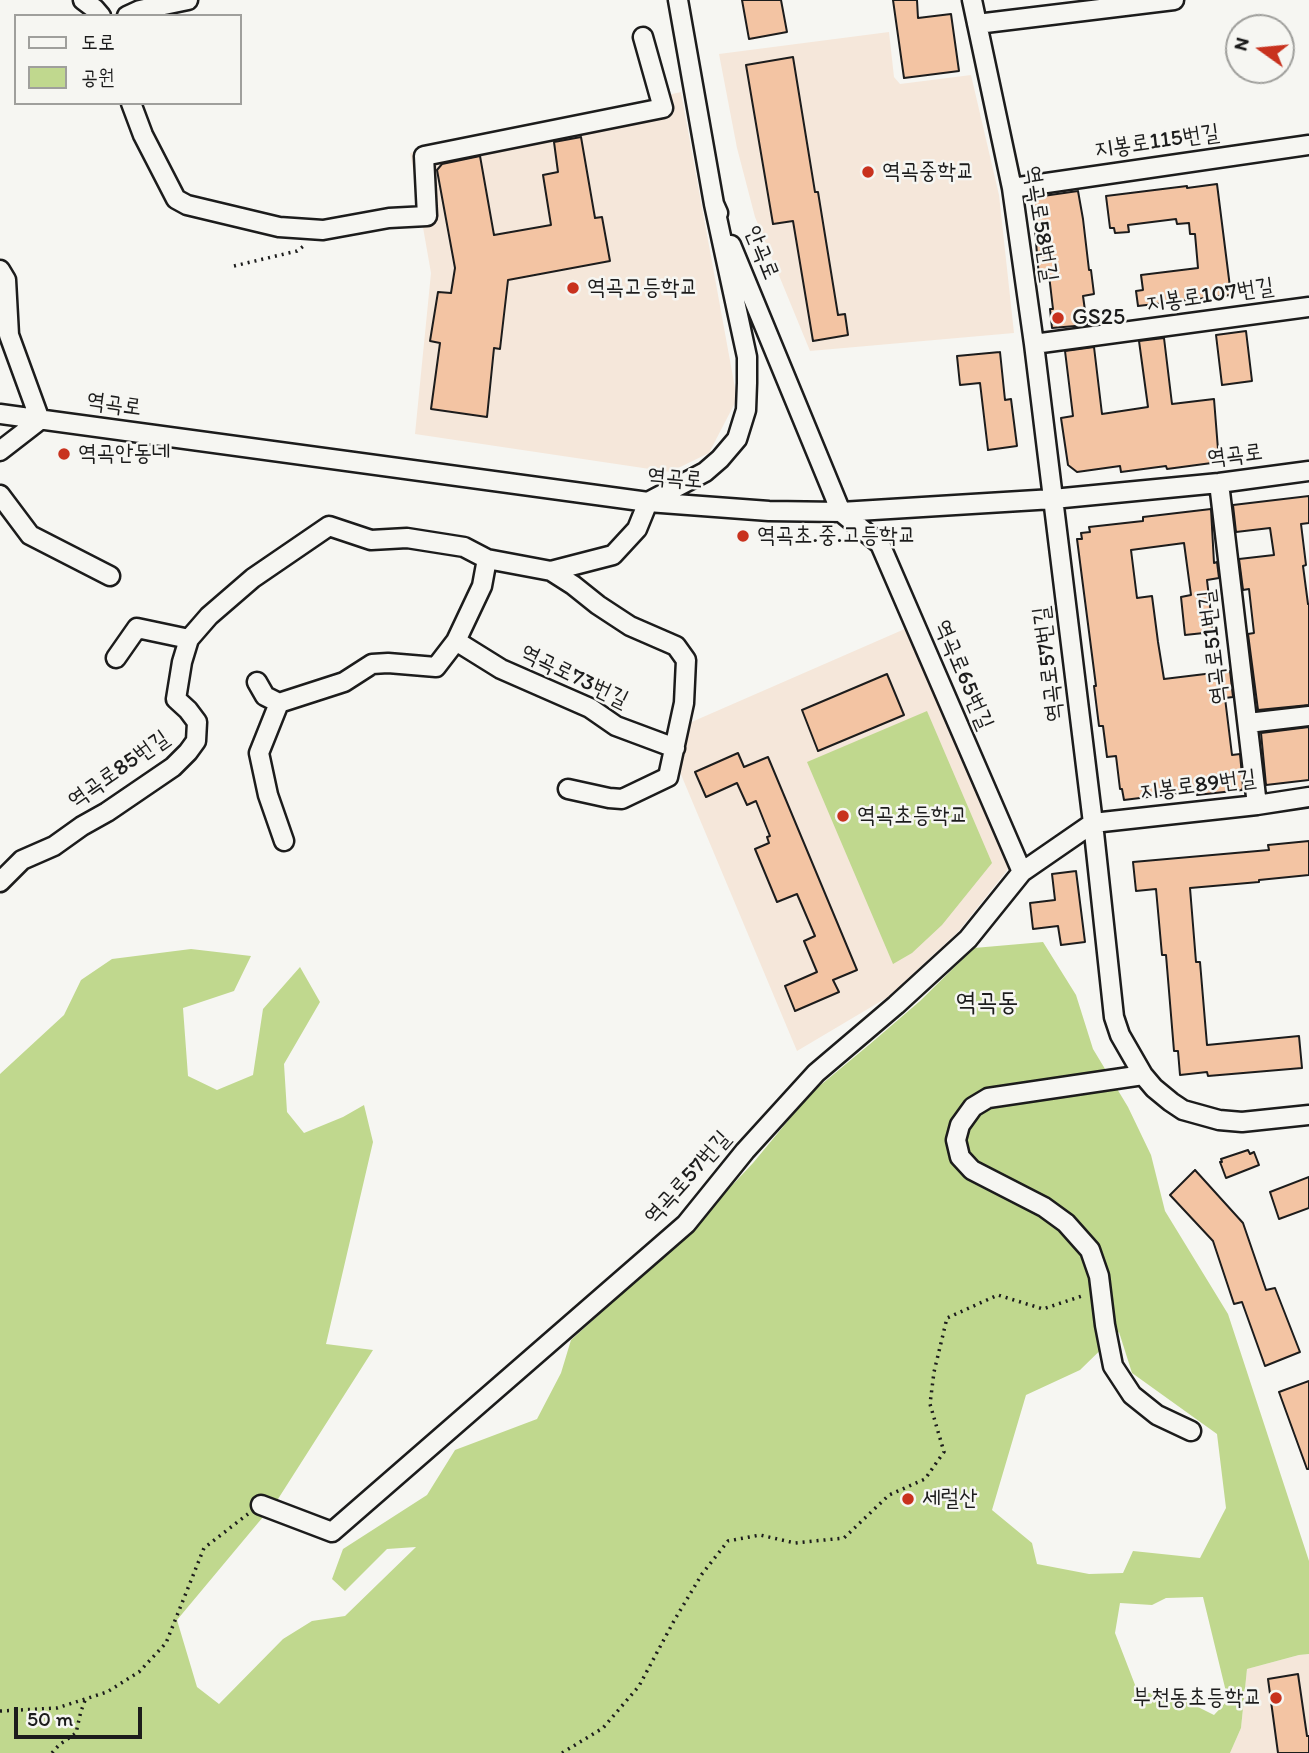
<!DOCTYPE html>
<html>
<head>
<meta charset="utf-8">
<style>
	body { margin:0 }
	#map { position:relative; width:1309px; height:1753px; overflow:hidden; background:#f6f6f2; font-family:Itim,"Poor Story",sans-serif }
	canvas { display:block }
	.legend { position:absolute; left:14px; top:14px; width:228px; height:91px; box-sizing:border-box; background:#f6f6f2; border:2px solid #9f9f9c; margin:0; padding:9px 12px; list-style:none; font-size:21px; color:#1c1c1c }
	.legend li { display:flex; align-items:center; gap:14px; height:35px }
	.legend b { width:35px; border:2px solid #9f9f9c }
	.north { position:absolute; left:1225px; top:14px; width:70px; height:70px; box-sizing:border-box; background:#f6f6f2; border:2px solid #9f9f9c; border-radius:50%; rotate:285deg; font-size:19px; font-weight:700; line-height:28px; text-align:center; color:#1c1c1c }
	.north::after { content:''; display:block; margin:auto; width:24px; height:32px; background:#c8321e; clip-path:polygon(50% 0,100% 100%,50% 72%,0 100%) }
	.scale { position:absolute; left:14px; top:1707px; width:128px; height:32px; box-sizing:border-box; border:4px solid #1c1c1c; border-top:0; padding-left:9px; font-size:21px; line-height:24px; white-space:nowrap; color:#1c1c1c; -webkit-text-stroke:5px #f6f6f2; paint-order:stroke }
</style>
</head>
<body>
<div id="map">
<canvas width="1309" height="1753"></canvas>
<ul class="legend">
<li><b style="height:9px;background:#f6f6f2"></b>도로</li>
<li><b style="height:19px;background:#c0d88e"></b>공원</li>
</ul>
<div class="north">N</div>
<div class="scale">50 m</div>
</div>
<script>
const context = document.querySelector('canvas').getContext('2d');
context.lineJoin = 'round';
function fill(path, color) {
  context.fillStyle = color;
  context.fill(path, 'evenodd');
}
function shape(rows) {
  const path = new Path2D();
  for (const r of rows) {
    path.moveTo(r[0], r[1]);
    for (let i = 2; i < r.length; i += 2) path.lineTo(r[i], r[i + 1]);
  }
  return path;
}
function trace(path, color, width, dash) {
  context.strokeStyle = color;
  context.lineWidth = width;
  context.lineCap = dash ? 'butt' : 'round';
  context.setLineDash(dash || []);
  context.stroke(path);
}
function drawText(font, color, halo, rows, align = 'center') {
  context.font = font + ' Itim,"Poor Story",sans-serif';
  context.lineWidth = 5;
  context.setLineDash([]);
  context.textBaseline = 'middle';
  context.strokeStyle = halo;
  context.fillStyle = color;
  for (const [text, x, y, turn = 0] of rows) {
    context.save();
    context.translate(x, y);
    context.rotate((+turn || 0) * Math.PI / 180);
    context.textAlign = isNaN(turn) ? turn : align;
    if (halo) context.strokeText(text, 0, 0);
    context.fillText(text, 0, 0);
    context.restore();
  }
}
const built = shape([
	[889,32,894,77,900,84,971,75,999,195,1014,333,810,351,755,217,737,148,719,54],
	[681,92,737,399,709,453,670,472,415,434,431,273,410,153],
	[907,628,1009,868,958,932,888,997,797,1051,677,765,687,724],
	[1309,1654,1309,1753,1230,1753,1241,1728,1247,1669,1299,1655]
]);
const green = shape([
	[927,711,992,863,942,925,912,953,893,964,807,762],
	[1043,942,1076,995,1093,1049,1128,1107,1151,1155,1165,1211,1228,1314,1309,1561,1309,1654,1299,1655,1247,1669,1241,1728,1230,1753,0,1753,0,1074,64,1015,81,980,112,959,191,949,251,956,234,991,183,1008,188,1076,217,1090,253,1075,263,1009,300,967,320,1002,284,1064,287,1112,304,1133,343,1117,364,1105,373,1142,326,1344,373,1350,278,1499,177,1620,197,1687,219,1704,283,1639,312,1621,345,1616,416,1547,387,1549,345,1591,332,1579,343,1549,427,1495,455,1450,537,1419,561,1373,571,1340,670,1250,707,1212,753,1163,811,1093,870,1044,920,1001,974,948],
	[1119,1332,1132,1373,1217,1434,1226,1508,1200,1558,1133,1551,1123,1573,1089,1574,1037,1564,1032,1543,992,1510,1026,1395,1080,1370],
	[1203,1597,1228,1700,1214,1715,1190,1703,1137,1690,1115,1633,1120,1603,1152,1605,1166,1598]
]);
const building = shape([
	[742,0,781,0,787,32,749,39,742,0],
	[893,0,917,0,918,18,951,14,959,71,904,78,893,0],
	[793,57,815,192,818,192,838,315,845,314,848,335,813,341,793,221,773,224,746,65,793,57],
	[581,137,595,218,602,217,610,261,508,280,500,349,494,348,487,417,431,409,440,343,430,341,438,292,451,293,455,268,437,170,442,164,480,156,494,235,551,225,543,175,558,172,554,142,581,137],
	[1217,184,1231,295,1138,306,1136,291,1143,290,1141,275,1198,268,1195,234,1190,234,1189,223,1177,224,1176,219,1128,225,1129,232,1115,233,1114,228,1110,228,1106,196,1187,186,1187,188,1217,184],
	[1078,191,1083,219,1089,270,1091,270,1094,294,1083,296,1087,325,1052,328,1050,309,1053,309,1049,275,1039,277,1034,219,1032,219,1029,198,1078,191],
	[1246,331,1252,381,1222,385,1216,335,1246,331],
	[1164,338,1172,404,1214,399,1219,462,1167,469,1166,466,1121,472,1120,466,1077,472,1068,465,1061,418,1073,416,1065,351,1094,347,1102,414,1148,407,1139,341,1164,338],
	[1000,352,1005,400,1011,399,1017,446,988,450,980,383,960,385,957,356,1000,352],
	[1309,496,1309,523,1301,524,1306,565,1303,566,1308,604,1309,604,1309,705,1258,710,1248,634,1254,633,1249,589,1243,590,1239,559,1274,555,1270,528,1236,532,1233,505,1309,496],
	[1211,509,1214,563,1217,562,1219,578,1207,580,1213,632,1185,635,1181,597,1191,595,1184,543,1131,550,1137,598,1152,596,1158,642,1164,679,1230,671,1233,697,1225,698,1232,755,1240,754,1243,787,1242,790,1197,795,1196,791,1124,800,1122,789,1120,789,1116,756,1107,757,1103,726,1099,726,1094,686,1096,686,1077,539,1082,539,1081,533,1090,532,1089,527,1143,521,1143,517,1211,509],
	[887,674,904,715,818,751,802,710,887,674],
	[1309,727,1309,780,1266,785,1261,733,1309,727],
	[738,753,744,767,768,757,857,970,833,980,839,992,795,1011,785,986,817,972,804,941,815,936,797,894,777,902,755,849,769,843,767,837,770,836,756,801,747,805,737,783,706,797,695,772,738,753],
	[1309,841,1309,875,1259,880,1259,882,1190,888,1196,962,1200,962,1207,1045,1299,1036,1302,1068,1208,1076,1207,1072,1180,1075,1178,1051,1174,1051,1166,955,1162,955,1156,889,1136,891,1133,862,1269,850,1268,845,1309,841],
	[1076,871,1085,942,1061,945,1058,926,1033,929,1030,903,1055,900,1052,874,1076,871],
	[1248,1150,1250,1154,1254,1152,1259,1165,1226,1178,1220,1162,1222,1162,1221,1159,1248,1150],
	[1195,1170,1243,1223,1266,1290,1275,1288,1300,1352,1265,1366,1242,1302,1234,1304,1213,1241,1170,1195,1195,1170],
	[1309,1177,1309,1208,1279,1219,1270,1192,1309,1177],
	[1309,1381,1309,1469,1307,1469,1279,1392,1309,1381],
	[1298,1674,1307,1736,1309,1736,1309,1753,1278,1753,1268,1679,1298,1674]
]);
const path = shape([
	[234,266,297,251,305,245],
	[0,1711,57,1708,107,1692,139,1672,166,1643,204,1548,248,1514],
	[52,1753,59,1745,76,1733,81,1711,86,1698],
	[562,1753,603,1728,639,1686,675,1619,702,1574,728,1541,760,1535,795,1543,844,1538,889,1495,925,1479,944,1452,930,1404,934,1372,947,1318,998,1295,1043,1309,1085,1295]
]);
const minor = shape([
	[83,0,95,9,101,16],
	[678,0,714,204,718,213],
	[972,0,1012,188,1034,344,1093,823,1114,1017,1120,1035,1143,1075,1154,1088,1171,1102,1183,1110,1219,1120,1242,1122,1309,1115],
	[127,16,140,10,188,0],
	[977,24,1174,0],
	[131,103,143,135,176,199,187,205,279,227,323,230,389,218,427,216,424,156,663,108,643,37],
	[1012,188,1309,145],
	[731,245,841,512,880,544,1022,872],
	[0,270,6,280,9,335,40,420,0,451],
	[1034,344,1309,307],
	[0,414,648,502,769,511,841,512,1053,499,1219,483,1309,471],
	[1219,483,1257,805],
	[0,495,30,535,110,576],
	[551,571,573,585,598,605,630,626,676,646,686,660,684,703,668,777,622,799,609,798,568,789],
	[456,641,501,669,590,708,616,726,675,748],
	[116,658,137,628,189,639],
	[257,682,265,696,279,703,344,682,372,664,388,663,436,667,456,641,482,586,487,559],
	[279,703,259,753,268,795,284,841],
	[1248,723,1309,716],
	[0,882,22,860,54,846,82,826,107,812,173,767,188,752,196,741,197,722,188,710,176,699,182,662,189,639,209,616,253,578,329,526,371,540,407,538,464,547,487,559,551,571,613,555,637,529,648,502,705,472,720,459,737,439,746,410,747,383,747,357,714,204],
	[1143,1075,988,1098,973,1107,960,1125,956,1140,960,1157,972,1170,1044,1207,1066,1223,1090,1250,1099,1276,1105,1325,1113,1366,1132,1395,1157,1415,1191,1431],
	[261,1505,332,1532,686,1224,745,1151,816,1073,896,1005,968,939,1022,872,1093,823,1257,805,1309,797]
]);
const markers = [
	[868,172,7,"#c8321e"],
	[573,288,7,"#c8321e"],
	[1058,318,7,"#c8321e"],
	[64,454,7,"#c8321e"],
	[743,536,7,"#c8321e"],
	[843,816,7,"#c8321e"],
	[908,1499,7,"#c8321e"],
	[1276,1698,7,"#c8321e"]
];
const streetNames = [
	["지봉로115번길",1157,142,-8],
	["역곡로58번길",1040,224,81],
	["안곡로",761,253,68],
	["지봉로107번길",1210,296,-8],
	["역곡로",114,405,8],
	["역곡로",1235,456,-7],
	["역곡로",675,479,5],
	["역곡로51번길",1214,647,-97],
	["역곡로57번길",1049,664,-97],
	["역곡로65번길",963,675,67],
	["역곡로73번길",574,677,26],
	["역곡로85번길",119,770,-35],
	["지봉로89번길",1198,786,-7],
	["역곡로57번길",688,1178,-48]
];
const poiNames = [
	["역곡중학교",882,172],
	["역곡고등학교",587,288],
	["GS25",1072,318],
	["역곡안동네",78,454],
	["역곡초.중.고등학교",757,536],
	["역곡초등학교",857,816],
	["세럴산",922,1499],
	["부천동초등학교",1262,1698,"right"]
];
const quarterNames = [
	["역곡동",987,1003]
];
fill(built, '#f5e7da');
fill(green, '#c0d88e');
fill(building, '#f3c4a3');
trace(building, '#1c1c1c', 2);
trace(minor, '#1c1c1c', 23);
trace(path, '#1c1c1c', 3.5, [2, 5]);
trace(minor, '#f6f6f2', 18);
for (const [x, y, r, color] of markers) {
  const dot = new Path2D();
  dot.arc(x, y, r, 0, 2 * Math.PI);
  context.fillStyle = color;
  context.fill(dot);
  trace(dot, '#f6f6f2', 2.5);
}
drawText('23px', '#1c1c1c', '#f6f6f2', streetNames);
drawText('23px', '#1c1c1c', '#f6f6f2', poiNames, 'left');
drawText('26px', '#1c1c1c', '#f6f6f2', quarterNames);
</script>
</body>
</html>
